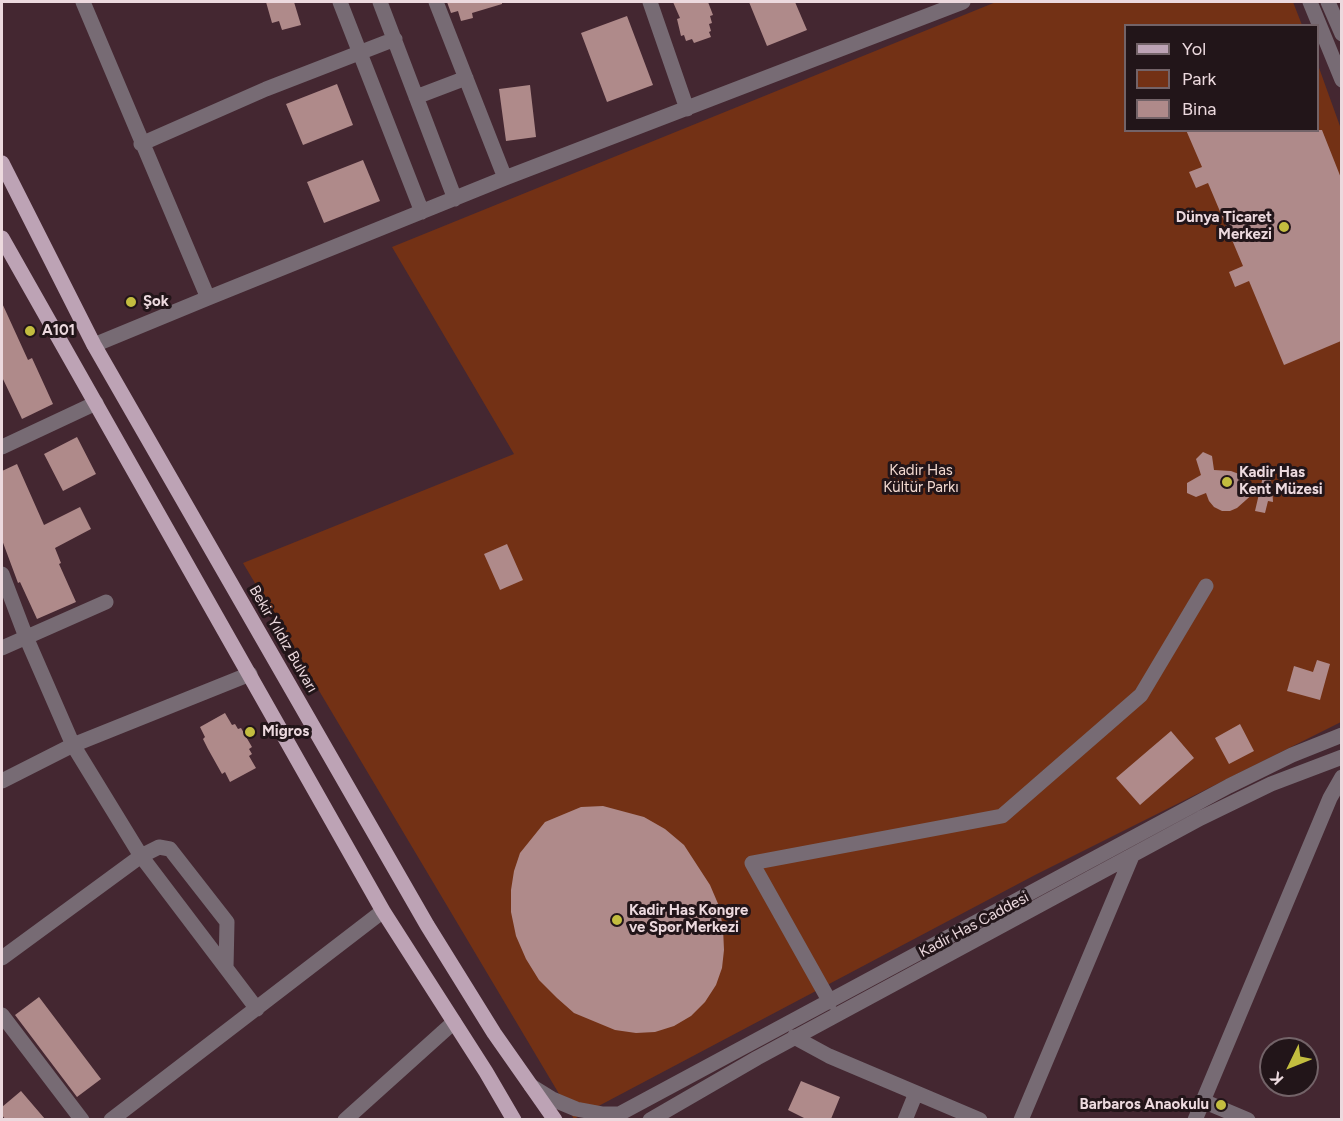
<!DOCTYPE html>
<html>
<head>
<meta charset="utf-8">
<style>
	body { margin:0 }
	#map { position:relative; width:1343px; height:1121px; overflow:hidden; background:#442731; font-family:Figtree,sans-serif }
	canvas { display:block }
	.frame { position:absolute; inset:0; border:3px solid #ecd9de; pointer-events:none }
	.legend { position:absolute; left:1124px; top:24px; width:195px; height:108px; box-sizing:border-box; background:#221519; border:2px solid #736368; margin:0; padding:8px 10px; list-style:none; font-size:18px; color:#ecd9de }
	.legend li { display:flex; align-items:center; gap:12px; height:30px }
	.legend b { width:30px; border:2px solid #736368 }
	.north { position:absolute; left:1259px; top:1037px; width:60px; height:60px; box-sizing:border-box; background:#221519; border:2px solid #736368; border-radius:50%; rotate:227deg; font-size:16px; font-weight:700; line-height:24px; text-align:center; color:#ecd9de }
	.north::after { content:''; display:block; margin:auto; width:21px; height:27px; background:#c3bd3f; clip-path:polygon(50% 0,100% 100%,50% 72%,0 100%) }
</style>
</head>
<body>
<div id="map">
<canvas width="1343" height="1121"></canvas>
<div class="frame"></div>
<ul class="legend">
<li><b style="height:8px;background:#bda3b5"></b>Yol</li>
<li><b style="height:16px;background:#733115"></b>Park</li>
<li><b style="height:16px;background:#af8a8a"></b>Bina</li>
</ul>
<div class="north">K</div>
</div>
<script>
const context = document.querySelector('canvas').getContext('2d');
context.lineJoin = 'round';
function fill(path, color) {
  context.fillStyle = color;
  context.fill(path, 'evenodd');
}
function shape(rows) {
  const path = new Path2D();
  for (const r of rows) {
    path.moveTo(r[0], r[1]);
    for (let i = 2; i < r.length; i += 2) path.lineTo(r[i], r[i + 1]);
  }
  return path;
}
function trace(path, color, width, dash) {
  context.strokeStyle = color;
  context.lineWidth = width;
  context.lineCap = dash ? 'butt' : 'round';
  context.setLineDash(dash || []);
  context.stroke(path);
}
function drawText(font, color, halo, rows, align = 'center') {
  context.font = font + ' Figtree,sans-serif';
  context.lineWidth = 6;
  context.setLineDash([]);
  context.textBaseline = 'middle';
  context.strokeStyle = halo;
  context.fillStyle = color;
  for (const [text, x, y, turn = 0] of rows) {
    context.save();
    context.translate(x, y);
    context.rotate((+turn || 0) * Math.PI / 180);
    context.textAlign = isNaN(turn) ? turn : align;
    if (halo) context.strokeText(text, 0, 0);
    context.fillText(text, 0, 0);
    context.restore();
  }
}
const green = shape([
	[996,2,1293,2,1302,25,1126,26,1126,130,1318,130,1318,65,1341,129,1341,722,1035,875,574,1119,243,563,514,454,392,247]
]);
const building = shape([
	[266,2,294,2,301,25,282,30,279,21,272,23],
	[447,2,502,2,502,4,472,13,473,18,461,21,458,11,451,13],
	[673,2,708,2,713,15,710,16,712,23,709,24,711,31,709,32,711,37,694,43,692,39,686,41,684,35,681,36,677,19,680,18],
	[749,2,795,2,807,30,767,46],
	[627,16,653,85,607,102,581,33],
	[337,84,353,125,303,145,286,104],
	[530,85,536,137,506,141,499,89],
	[1186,130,1322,130,1341,178,1341,341,1284,365,1249,281,1235,287,1229,272,1243,266,1208,183,1196,188,1189,172,1202,167],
	[363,160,380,201,324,223,307,182],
	[2,303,28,360,32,358,53,404,22,419,2,377],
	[77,437,96,474,63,491,44,454],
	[1203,452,1212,456,1214,470,1231,471,1239,474,1255,492,1237,508,1230,511,1222,511,1214,507,1209,501,1206,493,1196,497,1187,493,1187,483,1201,475,1196,459],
	[17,464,44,525,80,507,91,529,55,548,61,563,59,564,76,602,37,619,20,582,18,583,2,540,2,471],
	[1265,468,1272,484,1273,502,1268,501,1265,513,1255,511],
	[507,544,523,580,500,590,484,554],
	[1317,660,1330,664,1320,700,1287,691,1294,666,1313,672],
	[225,713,232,725,235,724,238,729,241,728,252,747,249,749,252,754,249,756,256,768,230,782,225,772,222,774,208,749,203,739,205,737,200,727],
	[1240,724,1254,751,1229,764,1215,738],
	[1171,731,1194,758,1140,805,1116,778],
	[603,806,644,817,665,829,684,845,710,885,719,906,723,928,724,950,722,968,716,985,705,1002,691,1016,674,1026,655,1032,636,1033,615,1030,574,1013,557,998,539,980,526,959,516,936,511,912,511,890,514,871,520,853,545,822,581,807],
	[39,997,101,1079,77,1097,15,1015],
	[801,1081,840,1097,831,1119,806,1119,788,1110],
	[21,1091,45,1119,5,1119,2,1115,2,1107]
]);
const minor = shape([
	[83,2,208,298],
	[340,2,422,212],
	[380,2,455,199],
	[436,2,505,178],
	[650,2,687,109],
	[1310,2,1342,80],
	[1328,2,1342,34],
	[416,97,466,78],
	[141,144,266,89,395,39],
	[94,345,208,298,505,178,963,2],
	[2,447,96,403],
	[2,574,26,637,73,745,141,856,159,847,170,849,227,922,226,968],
	[2,648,106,602],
	[2,781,73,745,250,674],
	[2,958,141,856,257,1009],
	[830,1002,752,863,1002,816,1141,695,1206,586],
	[2,1015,82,1120],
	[794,1037,829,1056,980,1120],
	[531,1086,552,1099,576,1109,603,1114,618,1114],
	[1203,1101,1248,1120],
	[111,1120,383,911],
	[345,1120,454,1022],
	[608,1120,1229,786,1292,755,1342,735],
	[650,1120,757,1058,1201,818,1271,784,1342,757],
	[905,1120,916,1093],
	[1021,1120,1132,856],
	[1195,1120,1330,798,1342,777]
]);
const major = shape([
	[2,163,94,345,427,925,494,1033,555,1120],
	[2,238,383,911,486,1072,514,1120]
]);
const markers = [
	[1284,227,6,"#c3bd3f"],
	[131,302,6,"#c3bd3f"],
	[30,331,6,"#c3bd3f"],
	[1227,482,6,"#c3bd3f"],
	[250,732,6,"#c3bd3f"],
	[617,920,6,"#c3bd3f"],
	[1221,1105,6,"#c3bd3f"]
];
const poiNames = [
	["Dünya Ticaret",1272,218,"right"],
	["Merkezi",1272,235,"right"],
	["Şok",143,302],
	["A101",42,331],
	["Kadir Has",1239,473],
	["Kent Müzesi",1239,490],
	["Migros",262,732],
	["Kadir Has Kongre",629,911],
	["ve Spor Merkezi",629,928],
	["Barbaros Anaokulu",1209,1105,"right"]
];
const parkNames = [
	["Kadir Has",921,471],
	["Kültür Parkı",921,488]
];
const streetNames = [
	["Bekir Yıldız Bulvarı",283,639,60],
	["Kadir Has Caddesi",974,925,-28]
];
fill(green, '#733115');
fill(building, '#af8a8a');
trace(minor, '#776b74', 15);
trace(major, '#bda3b5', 15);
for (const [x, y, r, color] of markers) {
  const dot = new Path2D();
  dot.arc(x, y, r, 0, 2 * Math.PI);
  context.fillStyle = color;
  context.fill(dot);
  trace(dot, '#221519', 2);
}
drawText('bold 15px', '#ecd9de', '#221519', poiNames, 'left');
drawText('15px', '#f2d9d0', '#221519', parkNames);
drawText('15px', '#ecd9de', '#221519', streetNames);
</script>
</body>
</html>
